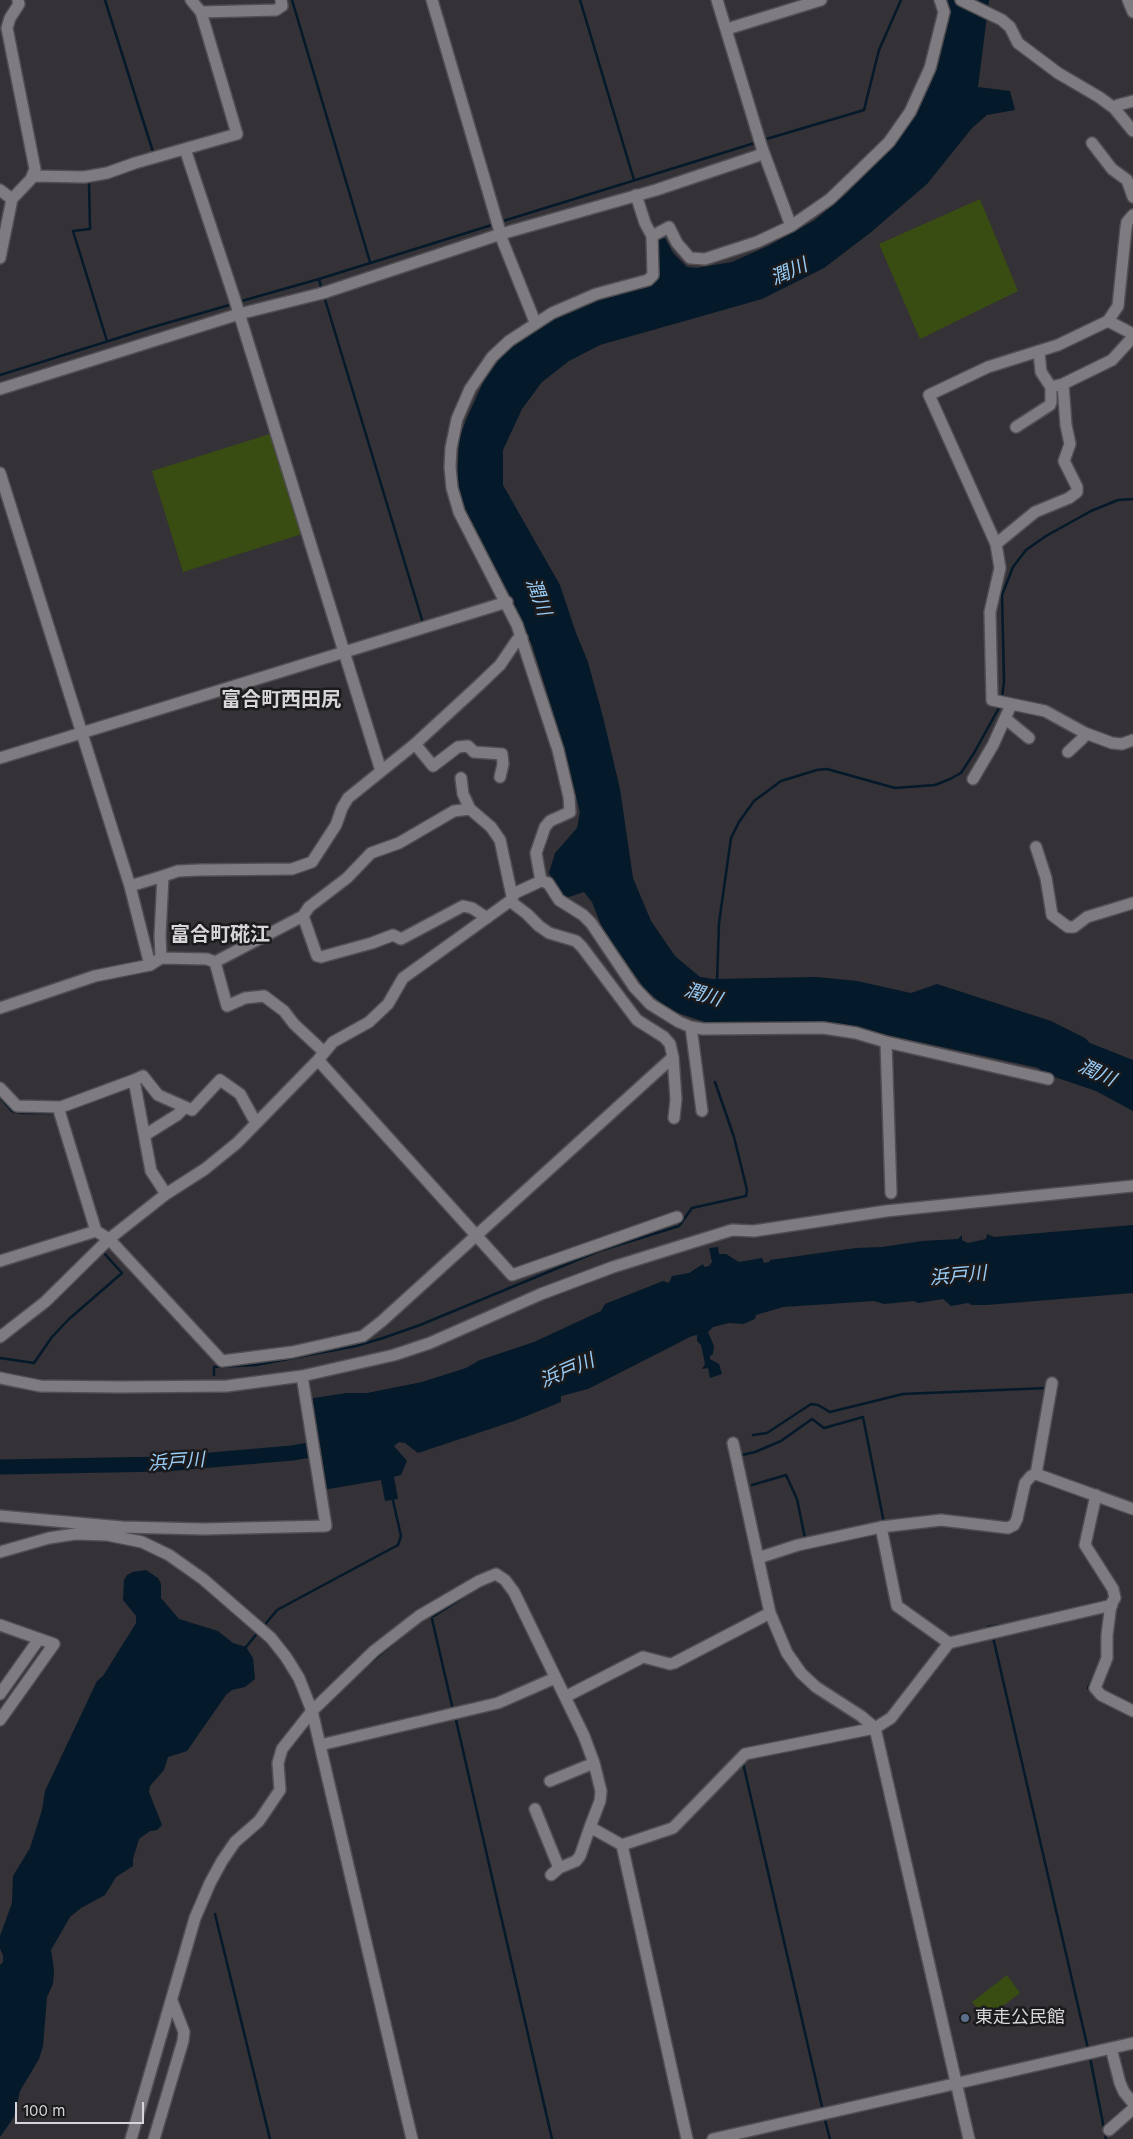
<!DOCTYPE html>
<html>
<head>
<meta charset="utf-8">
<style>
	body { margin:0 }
	#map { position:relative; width:1133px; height:2139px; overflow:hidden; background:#343137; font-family:Inter,sans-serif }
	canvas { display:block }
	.scale { position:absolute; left:15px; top:2102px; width:129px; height:22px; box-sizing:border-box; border:2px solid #d7d5d9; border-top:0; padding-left:6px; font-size:15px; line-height:18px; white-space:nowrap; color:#d7d5d9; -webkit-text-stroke:4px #1b1a1c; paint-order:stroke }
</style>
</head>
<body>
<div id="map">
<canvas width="1133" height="2139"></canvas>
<div class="scale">100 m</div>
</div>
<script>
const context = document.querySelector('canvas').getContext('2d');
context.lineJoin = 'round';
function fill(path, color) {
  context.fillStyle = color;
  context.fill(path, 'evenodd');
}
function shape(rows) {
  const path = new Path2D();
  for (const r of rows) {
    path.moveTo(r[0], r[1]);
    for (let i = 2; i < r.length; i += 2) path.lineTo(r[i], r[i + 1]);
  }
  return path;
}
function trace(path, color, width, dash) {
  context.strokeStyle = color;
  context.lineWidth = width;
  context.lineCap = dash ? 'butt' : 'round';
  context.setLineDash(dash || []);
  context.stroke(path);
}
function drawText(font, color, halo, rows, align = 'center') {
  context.font = font + ' Inter,"Noto Sans JP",sans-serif';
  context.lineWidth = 5;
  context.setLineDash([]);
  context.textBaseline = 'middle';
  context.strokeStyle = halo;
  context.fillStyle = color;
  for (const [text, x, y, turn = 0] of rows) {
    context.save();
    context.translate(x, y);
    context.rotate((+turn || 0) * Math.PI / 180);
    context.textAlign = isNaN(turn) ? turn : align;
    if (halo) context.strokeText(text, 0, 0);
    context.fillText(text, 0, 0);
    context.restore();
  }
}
const green = shape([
	[980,199,1018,291,920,339,879,244],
	[273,433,305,533,183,572,152,471],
	[1007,1975,1020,1993,986,2019,972,2002]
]);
const water = shape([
	[945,0,989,0,978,87,1010,91,1015,110,987,115,972,128,927,184,870,233,824,268,762,299,600,345,569,361,542,382,522,409,503,450,503,485,560,585,576,633,588,662,603,717,620,789,633,878,651,921,675,956,700,977,713,979,816,977,857,981,911,993,937,984,1051,1021,1085,1038,1090,1043,1133,1060,1133,1111,1096,1091,1040,1072,1039,1068,828,1022,705,1022,678,1013,662,1004,644,988,603,930,592,902,584,892,563,899,549,873,555,853,577,828,580,812,562,741,532,645,486,550,469,520,457,489,459,439,467,418,486,376,503,355,523,336,547,319,588,303,650,283,655,239,665,238,673,253,687,267,697,268,732,262,768,246,815,220,847,193,881,158,912,119],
	[1133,1225,1133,1293,987,1305,972,1305,968,1303,951,1306,943,1299,918,1303,914,1301,884,1304,874,1301,783,1307,756,1315,755,1319,743,1324,729,1323,713,1327,708,1332,714,1346,713,1354,710,1356,710,1359,719,1364,722,1374,710,1378,708,1368,702,1369,705,1364,701,1345,697,1341,697,1335,692,1336,588,1389,561,1396,561,1402,514,1421,418,1453,405,1443,399,1442,394,1446,407,1461,401,1475,394,1477,398,1499,385,1501,381,1480,323,1490,307,1399,347,1393,367,1393,422,1382,466,1368,480,1360,534,1342,601,1311,605,1304,663,1281,669,1283,672,1276,689,1273,703,1264,704,1267,709,1266,712,1262,709,1248,718,1247,719,1254,726,1254,739,1262,762,1258,764,1263,769,1262,770,1260,856,1248,882,1247,922,1241,958,1239,962,1235,962,1240,968,1243,986,1239,987,1234,994,1237],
	[146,1570,158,1578,161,1584,161,1598,179,1619,218,1631,233,1643,246,1647,253,1658,255,1679,245,1687,232,1690,226,1695,187,1751,168,1757,164,1770,150,1786,149,1792,162,1825,157,1830,150,1831,139,1839,133,1859,133,1866,116,1877,105,1895,81,1908,70,1917,51,1950,54,1970,53,1984,47,1997,43,2046,39,2059,20,2091,14,2117,0,2137,0,1965,3,1962,3,1955,0,1949,0,1936,12,1903,13,1876,30,1848,42,1810,45,1791,97,1681,103,1676,136,1623,136,1616,123,1600,124,1580,127,1575,133,1572]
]);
const stream = shape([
	[105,0,154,155],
	[292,0,370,262],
	[580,0,634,180],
	[763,140,864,110,879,50,901,0],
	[93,181,89,182,90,229,73,231,107,341],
	[500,222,758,142],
	[322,291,319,279,495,224],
	[324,296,423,623],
	[238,302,319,279],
	[0,375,153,327,233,304],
	[1002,698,1004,681,1002,595,1013,567,1026,550,1046,536,1091,511,1118,500,1133,499],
	[717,982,719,923,731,838,739,822,754,801,781,781,817,770,827,769,895,788,935,785,950,779,961,773,974,753,1000,706],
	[0,1097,12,1111,22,1113,57,1113],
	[0,1358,34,1363,52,1337,69,1319,122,1273,103,1252],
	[214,1375,214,1367,256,1365,356,1346,383,1338,420,1325,599,1251,679,1226,692,1208,746,1196,747,1190,734,1137,715,1082],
	[753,1435,767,1433,811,1404,818,1405,830,1412,903,1394,1047,1388],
	[742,1455,755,1452,781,1441,812,1419,824,1428,863,1417,884,1523],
	[752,1485,786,1475,797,1499,805,1538,807,1538],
	[427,1616,434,1616,462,1598],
	[1041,1616,1108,1600],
	[432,1619,453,1710],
	[263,1627,277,1610,398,1545,401,1536,392,1496],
	[988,1627,1001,1625],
	[993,1637,1088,2049],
	[246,1647,259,1631],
	[371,1662,409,1630],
	[1094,1676,1088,1688,1095,1696],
	[456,1720,552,2139],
	[743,1763,823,2111],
	[215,1914,270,2139],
	[1090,2057,1106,2139],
	[824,2116,830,2139]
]);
const river = shape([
	[0,1467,165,1464,292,1453,327,1447]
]);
const minor = shape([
	[432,0,503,242,535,322],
	[961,0,1002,20,1010,27,1018,43,1058,73,1099,97,1114,108,1133,131],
	[1128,0,1133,12],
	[201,12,276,10,282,6,281,0],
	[727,29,821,0],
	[1114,108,1118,105,1133,101],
	[1092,143,1112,169,1127,180,1133,197],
	[185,149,234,297,381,771],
	[34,176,84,177,107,173,135,163,237,134,201,12,191,0],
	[0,190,12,199],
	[791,226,830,199,854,176,889,142,910,112,930,68,944,12,940,0],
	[652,236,669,227,677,243,690,258,705,259,757,242,791,226,762,148,717,0],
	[0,258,12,199,31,179,35,169,7,28,10,18,19,4,18,0],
	[1108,321,1118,306,1126,228,1127,222,1133,215],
	[1133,334,1108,321,1058,345,988,367,929,395,996,544,1000,568,990,612,992,700,1045,711,1085,733,1112,743,1122,744,1133,740],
	[1051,387,1063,384,1112,360,1133,337],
	[0,389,239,314,323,293,501,234,656,190,757,156,763,152,762,148],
	[1016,427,1050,405,1051,402,1051,387,1041,372,1039,352],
	[0,473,130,886,150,965],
	[996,544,1035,512,1069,498,1077,492,1077,487,1064,461,1070,444,1066,425,1063,384],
	[1006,719,1029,738],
	[415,744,433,766,458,747,468,746,474,752,502,754,503,764,500,777],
	[1068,752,1083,738,1085,733],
	[0,758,507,602],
	[461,778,463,794,470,809,491,827,500,840,512,896],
	[973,779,993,745,1011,705],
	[1036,847,1046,878,1052,915,1068,927,1074,927,1087,917,1133,903],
	[541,881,536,853,545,827,550,821,570,812,569,797,558,750,517,625,459,512,452,488,450,467,451,448,457,419,470,389,492,357,509,341,552,313,596,294,648,280,653,275,652,236,645,223,636,195],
	[130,886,163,876],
	[303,916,309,907,347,878,371,853,399,843,454,811,470,809],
	[161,958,160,936,163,876,178,871,199,870,292,869,312,862,336,825,342,808,348,798,415,744,478,686,500,665,517,640,522,638],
	[215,962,303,916,317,956,321,957,372,943,393,935,401,939,463,906,472,908,487,918],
	[0,1008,95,976,150,965,161,958,207,959,215,962,227,1006,245,998,264,996,284,1011,294,1024,324,1052],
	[691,1027,702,1111],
	[886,1042,1048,1079],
	[673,1057,676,1099,674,1118],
	[318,1060,512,1275,677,1217],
	[134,1080,143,1076,158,1095,192,1110,220,1080,240,1094,256,1123],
	[0,1088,17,1106,61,1107,134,1080,151,1171,166,1194],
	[58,1107,96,1231],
	[145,1135,177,1115,184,1108],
	[0,1261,96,1231,109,1239,222,1361,292,1352,363,1336,382,1321,673,1057,670,1044,664,1037,637,1020,582,947,576,941,549,933,539,926,527,914,510,901],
	[0,1337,45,1302,109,1239,166,1194,205,1169,237,1143,318,1060,333,1042,369,1022,388,1004,403,978,510,901,515,893,541,881,548,883,559,900,583,915,591,923,634,987,650,1004,679,1022,691,1027,703,1029,823,1028,856,1033,886,1042,891,1193],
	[0,1378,40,1386,120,1387,227,1386,302,1376,394,1355,430,1343,541,1294,613,1267,732,1230,754,1231,886,1211,1133,1186],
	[733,1443,758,1558],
	[1036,1474,1052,1383],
	[1096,1495,1085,1545,1113,1589,1115,1598,1111,1604,1107,1635,1107,1658,1095,1688,1101,1695,1133,1711],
	[0,1516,122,1527,203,1529,326,1526,302,1376],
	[881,1527,897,1606,949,1643],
	[0,1552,49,1538,75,1534,107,1535,142,1542,169,1555,203,1579,271,1638,286,1657,299,1678,312,1711,412,2139],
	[0,1625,54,1644,0,1720],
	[0,1694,39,1639],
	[565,1697,643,1657,670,1664,674,1663,770,1613],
	[320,1745,498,1703,555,1678],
	[550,1781,594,1763],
	[535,1809,559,1868],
	[622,1845,687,2139],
	[551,1875,559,1868,576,1861,580,1856,590,1827],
	[1111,2048,1120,2083,1124,2092,1133,2103],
	[1109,2130,1133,2109],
	[131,2139,195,1918,210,1883,222,1861,235,1842,259,1821,280,1790,278,1763,282,1749,312,1711,374,1651,419,1616,479,1581,496,1574,505,1580,514,1592,584,1736,594,1763,601,1791,600,1801,590,1827,622,1845,673,1828,745,1754,875,1728,891,1718,949,1643,1112,1605],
	[154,2139,183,2041,184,2032,172,2001],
	[713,2139,1133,2043],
	[969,2139,875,1728,861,1716,816,1687,801,1673,787,1653,770,1613,758,1558,798,1545,881,1527,941,1520,1008,1528,1014,1525,1017,1519,1025,1483,1031,1476,1036,1474,1133,1509]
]);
const markers = [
	[965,2018,5,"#5c6f8a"]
];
const poiNames = [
	["東走公民館",975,2018]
];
const waterNames = [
	["潤川",789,272,-24],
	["潤川",538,597,70],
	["潤川",703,995,17],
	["潤川",1097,1073,25],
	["浜戸川",958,1276,-5],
	["浜戸川",567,1371,-23],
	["浜戸川",176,1462,-4]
];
const quarterNames = [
	["富合町西田尻",281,700],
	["富合町硴江",220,935]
];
fill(green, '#394d12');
fill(water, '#041929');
trace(stream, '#041929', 2.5);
trace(river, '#041929', 15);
trace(minor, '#504e52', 14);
trace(minor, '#7e7b81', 11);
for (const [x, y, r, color] of markers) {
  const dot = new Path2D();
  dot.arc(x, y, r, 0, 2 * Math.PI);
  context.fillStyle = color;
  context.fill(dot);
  trace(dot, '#1b1a1c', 2);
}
drawText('18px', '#d7d5d9', '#1b1a1c', poiNames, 'left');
drawText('italic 19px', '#99cef8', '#1b1a1c', waterNames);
drawText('bold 20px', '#d7d5d9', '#1b1a1c', quarterNames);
</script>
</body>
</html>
